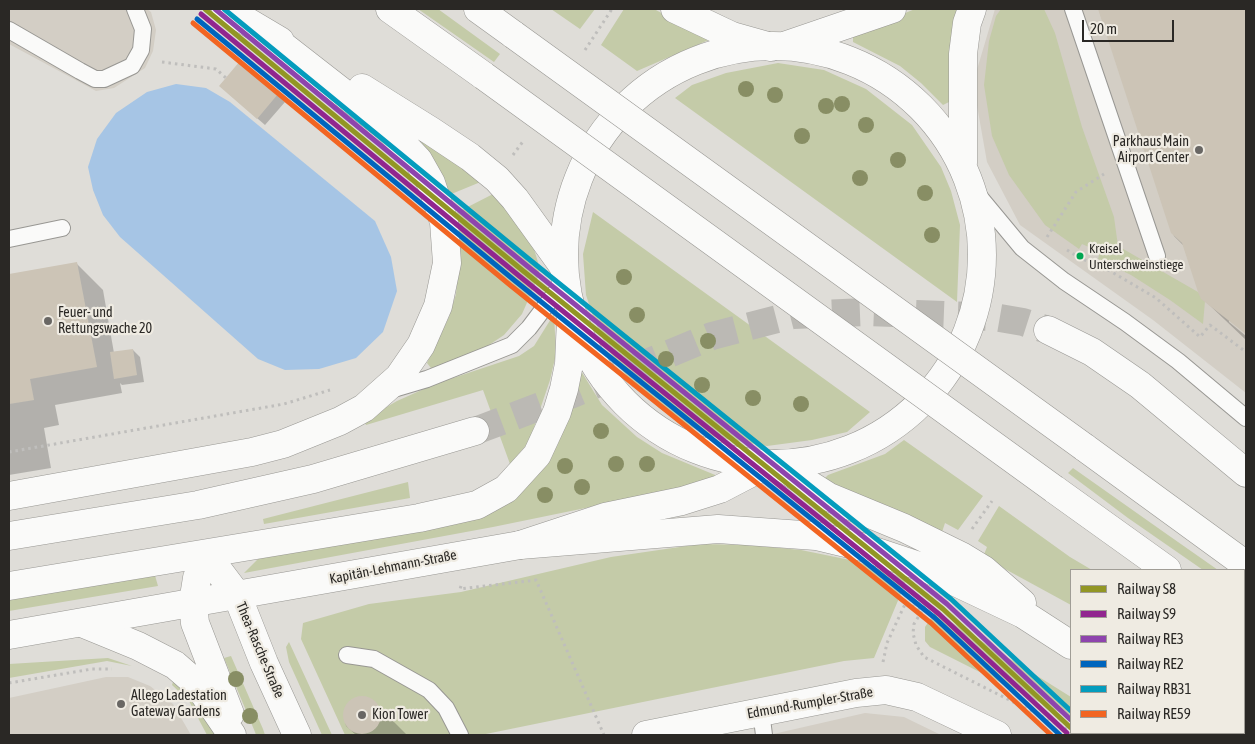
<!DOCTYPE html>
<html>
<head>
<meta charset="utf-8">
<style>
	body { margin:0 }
	#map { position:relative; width:1255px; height:744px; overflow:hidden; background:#dfddd8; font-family:"Asap Condensed",sans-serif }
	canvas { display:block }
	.frame { position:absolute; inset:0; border:10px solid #2a2825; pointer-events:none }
	.legend { position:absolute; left:1070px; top:569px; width:175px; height:165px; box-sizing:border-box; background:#efebe2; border:1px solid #a09d96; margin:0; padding:6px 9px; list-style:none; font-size:15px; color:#2a2825 }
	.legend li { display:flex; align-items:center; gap:10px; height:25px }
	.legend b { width:25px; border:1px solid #a09d96 }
	.scale { position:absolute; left:1082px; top:20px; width:92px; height:22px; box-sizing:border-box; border:2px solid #2a2825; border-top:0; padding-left:6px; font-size:15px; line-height:18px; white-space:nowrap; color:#2a2825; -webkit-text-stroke:4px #efebe2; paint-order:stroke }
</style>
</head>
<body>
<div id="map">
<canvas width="1255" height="744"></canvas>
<div class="frame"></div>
<ul class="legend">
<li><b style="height:6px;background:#929624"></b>Railway S8</li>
<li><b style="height:6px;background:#91268f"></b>Railway S9</li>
<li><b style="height:6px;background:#8e44ad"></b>Railway RE3</li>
<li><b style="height:6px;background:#0065bd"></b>Railway RE2</li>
<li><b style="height:6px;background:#049cbd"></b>Railway RB31</li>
<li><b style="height:6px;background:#f26522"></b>Railway RE59</li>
</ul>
<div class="scale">20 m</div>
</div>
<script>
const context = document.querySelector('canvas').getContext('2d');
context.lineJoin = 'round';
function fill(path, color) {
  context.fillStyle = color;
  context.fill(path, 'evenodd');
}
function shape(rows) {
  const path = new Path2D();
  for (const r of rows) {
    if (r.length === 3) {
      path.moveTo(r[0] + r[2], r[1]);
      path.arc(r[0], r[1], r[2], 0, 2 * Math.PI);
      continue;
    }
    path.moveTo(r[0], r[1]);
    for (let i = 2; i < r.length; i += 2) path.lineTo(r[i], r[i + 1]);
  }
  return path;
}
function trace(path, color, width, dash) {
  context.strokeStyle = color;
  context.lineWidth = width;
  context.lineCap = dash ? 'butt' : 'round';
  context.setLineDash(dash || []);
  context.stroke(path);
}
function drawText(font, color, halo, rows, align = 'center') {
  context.font = font + ' "Asap Condensed",sans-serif';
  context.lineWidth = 4.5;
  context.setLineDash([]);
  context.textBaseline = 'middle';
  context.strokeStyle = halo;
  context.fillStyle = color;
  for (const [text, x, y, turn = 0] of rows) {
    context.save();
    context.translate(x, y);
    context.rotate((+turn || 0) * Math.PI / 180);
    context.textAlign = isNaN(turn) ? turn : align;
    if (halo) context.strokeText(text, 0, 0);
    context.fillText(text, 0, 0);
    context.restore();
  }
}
const built = shape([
	[9,9,147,9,151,12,156,30,153,51,145,68,114,88,96,91,9,44],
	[995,9,1246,9,1246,393,1153,320,1020,225,987,162,973,83],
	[106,677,128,677,150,686,173,704,191,735,9,735,9,698],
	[865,713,904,717,941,735,769,735]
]);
const green = shape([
	[418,9,438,9,500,54,494,62],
	[551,9,595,9,580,29],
	[624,9,654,9,711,39,637,71,601,45],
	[915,9,961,9,951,97,949,102,943,105,921,83,900,66,853,42,853,34],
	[1001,9,1044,9,1055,33,1082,127,1114,217,1118,246,1198,292,1205,301,1203,324,1170,300,1131,275,1098,259,1100,252,1082,244,1079,249,1045,225,1009,175,992,136,984,85,989,41,996,16],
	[778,63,824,70,866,89,912,125,941,167,951,191,960,225,957,302,675,98,692,85,726,73],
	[419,138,483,181,449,195],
	[495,193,531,239,540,269,537,280,522,314,504,335,486,347,462,359,431,368,427,363,449,317,456,294,459,254,456,213],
	[593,212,870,412,847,432,812,440,767,446,714,437,681,423,659,408,636,387,620,368,606,346,595,322,586,295,583,254],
	[554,314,556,354,550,380,529,442,510,464,483,390,366,425,364,420,397,401,435,384,519,356,534,346],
	[581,371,602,405,637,437,662,453,720,477,722,480,493,527,244,573,260,557,457,524,509,502,534,479,557,446,572,409],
	[904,440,983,496,958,530,945,523,941,535,831,488,825,478,828,475,885,454],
	[1073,468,1168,535,1218,570,1203,570,1128,518,1068,473],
	[408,482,410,498,264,524,263,519],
	[999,506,1070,557,1092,570,1071,570,1071,605,983,557,987,547,978,541],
	[700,544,749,545,801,550,855,561,907,579,874,658,844,661,481,735,345,735,301,639,303,623,369,604,461,592,611,557],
	[154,572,158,586,9,611,9,596],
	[935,612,1071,697,1071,718,930,647,925,641,925,627],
	[289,642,332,735,322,735,289,662,286,647],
	[231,656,263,729,265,735,256,735,255,732,224,658],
	[108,658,132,666,107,661,9,678,9,664],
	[175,676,186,687,216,735,207,735,189,701,172,685]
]);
const water = shape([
	[176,84,206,88,230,102,375,221,391,257,397,291,383,332,356,358,319,369,285,370,258,359,120,237,103,215,93,190,88,167,97,139,116,113,147,92]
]);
const shadow = shape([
	[1100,9,1246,9,1246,332,1229,319,1229,322,1246,336,1246,340,1202,298,1185,247,1174,236],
	[240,63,285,102,265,125,228,93],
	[77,264,103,290,114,353,133,350,140,357,144,382,122,385,120,383,122,393,55,405,59,425,44,428,51,468,9,475,9,276],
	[362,697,374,702,407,735,356,735,346,726,344,715,351,702]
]);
const building = shape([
	[1098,9,1246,9,1246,334,1201,299,1198,292,1182,243,1171,233],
	[240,61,278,94,257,119,219,86],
	[77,262,97,367,30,379,34,400,9,404,9,274],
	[133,349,137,375,114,379,110,352],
	[362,715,19]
]);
const highwayTunnel = shape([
	[475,431,570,395,712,336,793,315,867,312,994,317,1023,322,1048,330]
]);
const path = shape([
	[585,50,612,9],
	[162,62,216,69,226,78],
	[513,155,524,140],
	[1047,237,1076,192,1104,174],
	[1067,250,1080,258,1105,268,1156,298,1200,337,1210,325,1246,352],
	[9,452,284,404,330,390],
	[972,529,992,501],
	[461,586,460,589,536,580,604,735],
	[925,606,914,624,913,633,916,645,924,657,1071,731],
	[883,662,887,643,906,602,921,611],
	[9,683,92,669,112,669],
	[1076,733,1081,735],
	[1145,733,1149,735]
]);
const lane = shape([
	[1073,9,1157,256],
	[9,30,80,71,95,79,104,79,132,66,141,50,143,29,135,9],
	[973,189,1022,248,1064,281,1125,322,1178,361,1246,418],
	[9,239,62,228],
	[390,390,427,379,512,345,529,328,566,279],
	[347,655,374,659,429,690,446,708,460,735],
	[761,711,764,735]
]);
const street = shape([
	[206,554,237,595,264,663,297,735],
	[206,554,197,578,193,603,195,623,230,714],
	[82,623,138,646,175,665,198,685,232,735],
	[646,735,856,693,886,690,917,697,997,735]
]);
const secondary = shape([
	[784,46,892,9],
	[773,255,209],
	[963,163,963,54,967,23,972,9],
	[9,586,419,518,477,505,506,489,537,455,557,412,564,389,569,364,571,319],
	[9,635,520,545,605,517,682,501,720,489,768,464]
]);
const highway = shape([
	[226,9,280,41],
	[390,9,484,76],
	[478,9,514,35],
	[675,9,732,36,771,47],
	[362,88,431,131,470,157,497,179,515,199,564,267],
	[1048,330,1092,352,1140,385,1246,473],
	[1084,447,1246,565],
	[777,464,829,497,904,528,961,556,984,570,1022,603],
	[1054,489,1167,570],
	[9,496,252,452,283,444,340,421,364,408,399,377,421,345,438,306,447,263,444,222,431,183,418,160,387,127,265,32],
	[9,536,198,505,313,479,475,431],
	[520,545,718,529,816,536,862,547,928,569,1023,614,1071,645],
	[1244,626,1246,628],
	[1207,733,1210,735]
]);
const highwayBridge = shape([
	[514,35,1084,447],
	[484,76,1054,489]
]);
const rail1 = shape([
	[205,9,522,270,943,609,1071,728]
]);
const rail2 = shape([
	[201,14,518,275,939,614,1067,733]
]);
const rail3 = shape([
	[215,9,526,265,947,604,1071,720]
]);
const rail4 = shape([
	[197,19,514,280,935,618,1060,735]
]);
const rail5 = shape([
	[224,9,530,260,951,599,1071,711]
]);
const rail6 = shape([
	[193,23,510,285,931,623,1051,735]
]);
const trees = [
	[746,89],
	[775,95],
	[842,104],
	[826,106],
	[866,125],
	[802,136],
	[898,160],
	[860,178],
	[925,193],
	[932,235],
	[624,277],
	[637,315],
	[708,341],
	[666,359],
	[702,385],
	[753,398],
	[801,404],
	[601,431],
	[616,464],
	[647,464],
	[565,466],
	[582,487],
	[545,495],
	[236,679],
	[250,716]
];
const markers = [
	[1199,150,5,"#696764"],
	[1080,256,4.5,"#00a651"],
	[48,321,5,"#696764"],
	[121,704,5,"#696764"],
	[362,715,5,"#696764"]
];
const busNames = [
	["Kreisel",1089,249],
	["Unterschweinstiege",1089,265]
];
const poiNames = [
	["Parkhaus Main",1189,142,"right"],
	["Airport Center",1189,158,"right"],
	["Feuer- und",58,313],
	["Rettungswache 20",58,329],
	["Allego Ladestation",131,696],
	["Gateway Gardens",131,712],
	["Kion Tower",372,715]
];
const streetNames = [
	["Kapitän-Lehmann-Straße",393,567,-11],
	["Thea-Rasche-Straße",260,650,67],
	["Edmund-Rumpler-Straße",810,703,-10]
];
fill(built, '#d3cec5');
fill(green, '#c4cba8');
fill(water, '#a6c5e5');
fill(shadow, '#0003');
fill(building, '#ccc4b6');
trace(highwayTunnel, '#bbb9b4', 28, [28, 14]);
trace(lane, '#989793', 18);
trace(street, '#989793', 29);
trace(secondary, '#989793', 29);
trace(highway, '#989793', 29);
trace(path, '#bfbebc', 3, [2.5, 4]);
trace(lane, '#fafaf9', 16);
trace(street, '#fafaf9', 28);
trace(secondary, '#fafaf9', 28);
trace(highway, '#fafaf9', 28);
trace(highwayBridge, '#989793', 29, []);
trace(highwayBridge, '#fafaf9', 28);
trace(rail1, '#929624', 5);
trace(rail2, '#91268f', 5);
trace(rail3, '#8e44ad', 5);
trace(rail4, '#0065bd', 5);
trace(rail5, '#049cbd', 5);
trace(rail6, '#f26522', 5);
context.fillStyle = '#888e64';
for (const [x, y] of trees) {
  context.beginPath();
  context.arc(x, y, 8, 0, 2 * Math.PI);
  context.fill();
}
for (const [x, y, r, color] of markers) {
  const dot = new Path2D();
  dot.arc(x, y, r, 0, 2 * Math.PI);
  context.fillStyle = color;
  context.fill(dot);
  trace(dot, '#efebe2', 2);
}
drawText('13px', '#2a2825', '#efebe2', busNames, 'left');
drawText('14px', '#2a2825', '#efebe2', poiNames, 'left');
drawText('14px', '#2a2825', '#efebe2', streetNames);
</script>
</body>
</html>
